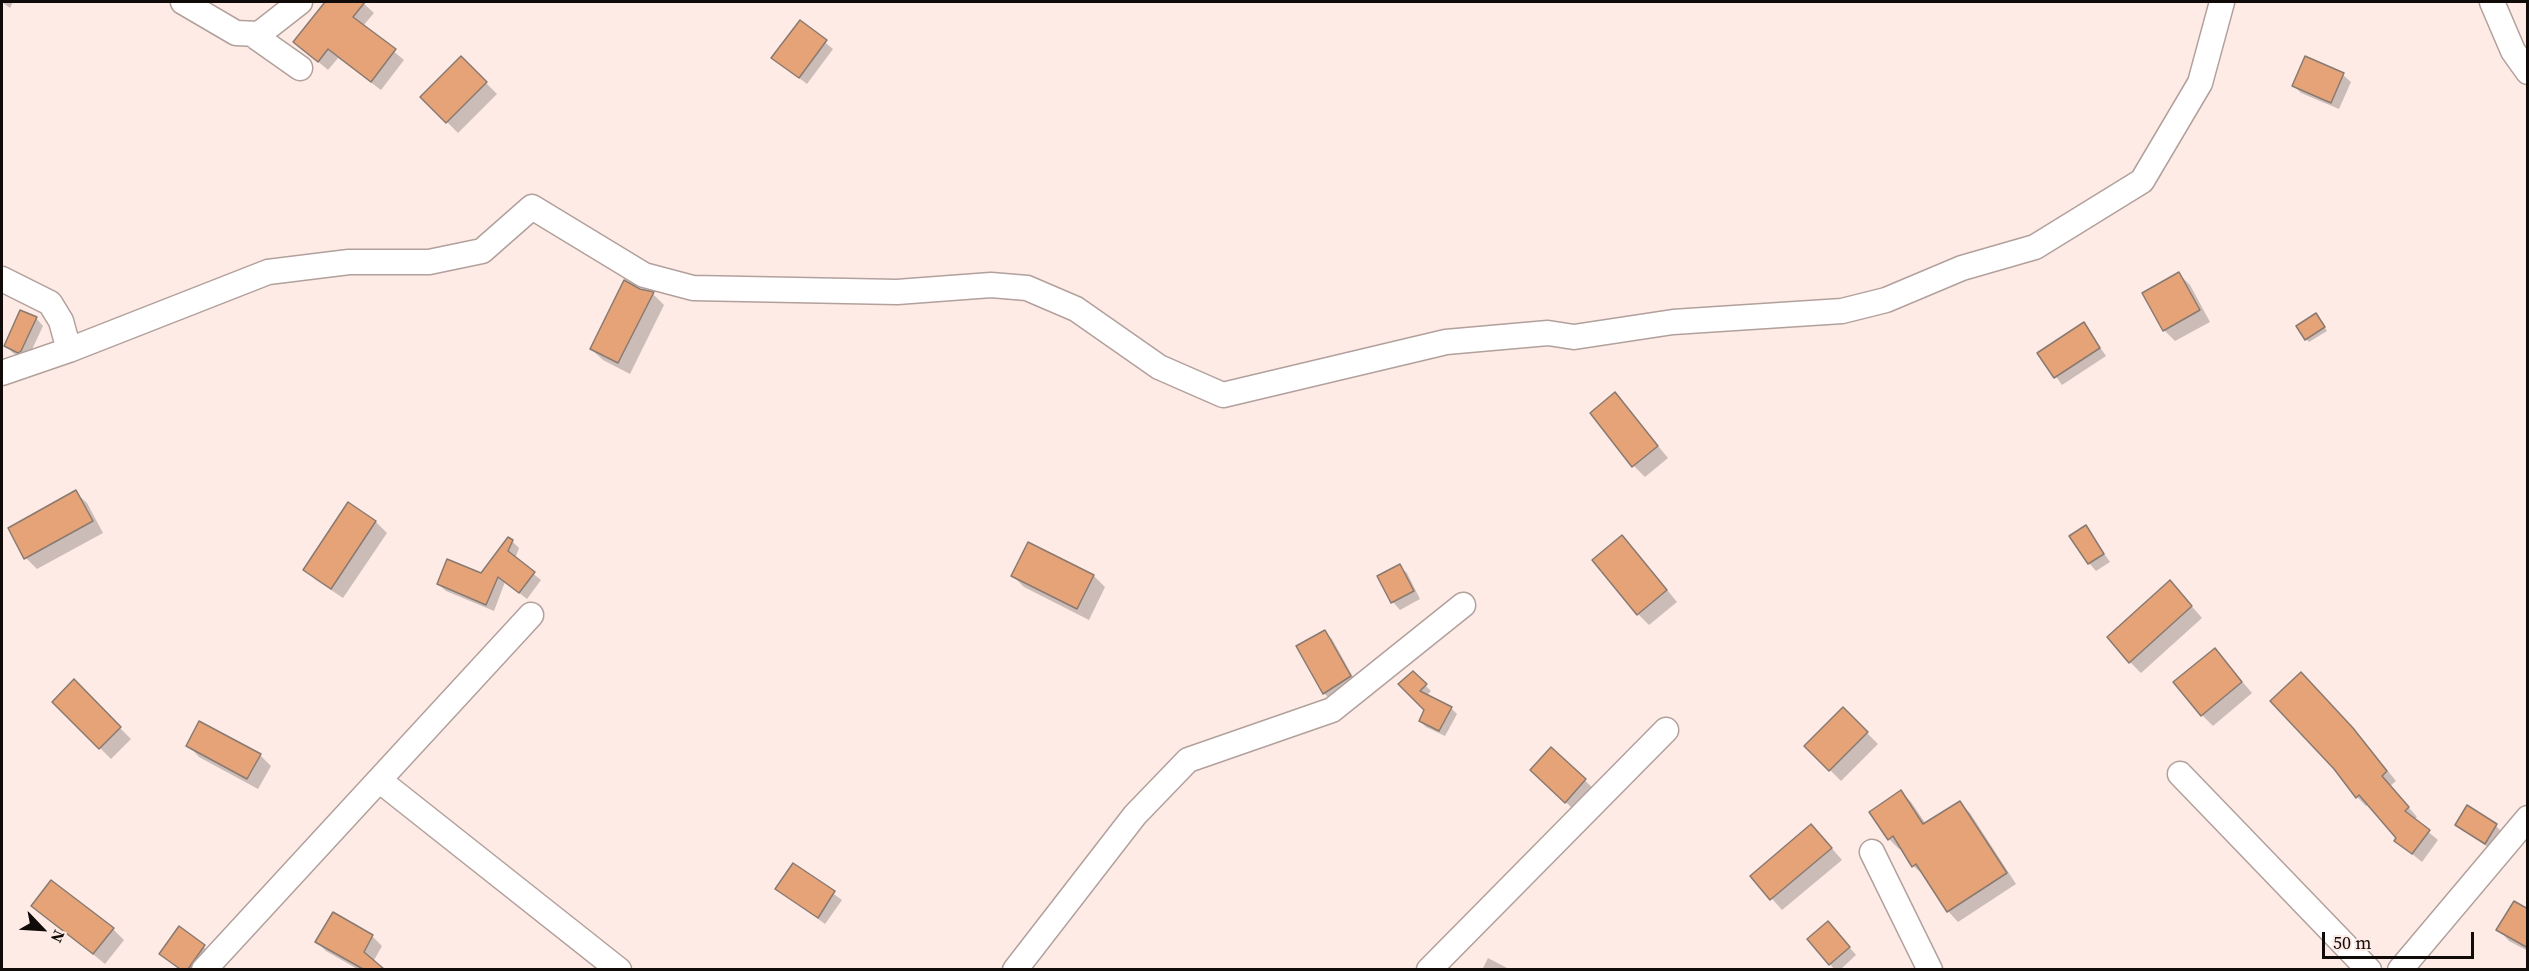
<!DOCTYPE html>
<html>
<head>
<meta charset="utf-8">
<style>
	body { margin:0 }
	#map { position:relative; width:2529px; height:971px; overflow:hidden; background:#feebe6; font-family:"Source Serif 4",serif }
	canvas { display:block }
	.frame { position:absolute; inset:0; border:3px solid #100a09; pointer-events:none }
	.north { position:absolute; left:12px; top:899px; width:60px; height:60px; -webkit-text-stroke:4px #feebe6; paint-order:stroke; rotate:115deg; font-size:16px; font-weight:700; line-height:24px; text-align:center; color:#100a09 }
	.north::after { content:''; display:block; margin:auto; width:21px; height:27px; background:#100a09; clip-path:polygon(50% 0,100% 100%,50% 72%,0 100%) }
	.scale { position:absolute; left:2322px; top:932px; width:152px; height:27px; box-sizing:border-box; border:3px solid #100a09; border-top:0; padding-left:8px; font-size:18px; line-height:21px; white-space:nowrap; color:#100a09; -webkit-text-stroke:4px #feebe6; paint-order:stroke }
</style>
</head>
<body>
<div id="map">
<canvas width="2529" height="971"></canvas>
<div class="frame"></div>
<div class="north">N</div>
<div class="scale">50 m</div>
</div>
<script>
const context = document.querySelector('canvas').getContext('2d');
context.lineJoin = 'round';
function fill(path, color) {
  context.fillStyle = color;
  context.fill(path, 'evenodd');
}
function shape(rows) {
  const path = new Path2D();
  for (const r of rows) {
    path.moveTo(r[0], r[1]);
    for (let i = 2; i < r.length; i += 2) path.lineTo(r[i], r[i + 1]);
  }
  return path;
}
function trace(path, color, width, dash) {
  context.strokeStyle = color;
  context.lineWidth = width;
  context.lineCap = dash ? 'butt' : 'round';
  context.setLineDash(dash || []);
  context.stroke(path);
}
const shadow = shape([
	[2,2,13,2,10,8],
	[327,2,362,2,374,13,363,26,404,60,381,90,338,58,328,70,295,42],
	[800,22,833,49,807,84,773,58],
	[461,58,497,94,458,133,422,97],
	[2305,58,2343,75,2351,82,2339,109,2301,93,2294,86],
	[2179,274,2190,285,2210,322,2175,341,2164,330],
	[639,290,653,294,664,305,630,374,603,360,591,349],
	[36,318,43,326,28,358,26,359,13,353,6,346],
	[2319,318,2327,331,2309,342,2306,339],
	[2084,324,2106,356,2062,385,2039,353],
	[1615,394,1668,458,1645,477,1634,466],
	[75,492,87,503,103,533,37,569,26,558],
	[349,504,376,522,387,533,343,598,316,580,305,569],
	[2086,527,2110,562,2096,571,2089,563],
	[512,541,519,548,515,559,541,580,527,599,505,582,494,611,446,591,438,584,481,575],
	[1029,544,1094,576,1105,587,1089,620,1024,587,1013,576],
	[1633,548,1677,602,1649,625,1638,614],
	[1399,566,1407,573,1420,599,1400,610,1393,602,1379,576],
	[2181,594,2202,618,2141,673,2130,662],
	[1325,632,1332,639,1357,684,1331,700,1324,693],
	[2215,650,2252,693,2213,726,2202,715],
	[1413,673,1431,691,1426,696,1451,708,1457,714,1445,736,1426,727,1420,721,1426,710],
	[74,682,131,739,111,759,54,702],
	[2310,683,2362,739,2396,781,2390,786,2417,817,2414,820,2438,840,2422,862,2396,841,2398,838,2369,804,2366,806,2357,797,2335,768],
	[1843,709,1878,744,1841,781,1806,746],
	[188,745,260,755,271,766,258,789,199,757],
	[1551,749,1593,788,1573,809,1539,777],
	[1901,792,1911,802,1926,824,1960,803,1970,813,2016,884,1958,922,1948,911,1924,875,1913,866,1902,847,1899,849,1889,839],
	[2457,825,2496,826,2503,833,2492,850],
	[1822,837,1842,860,1782,910,1752,876],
	[794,865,842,900,825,924,777,889],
	[33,906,113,929,124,940,105,964],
	[2528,911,2528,951,2509,941,2498,929],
	[179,928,212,954,200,970,180,970,161,954],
	[1835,930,1856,955,1840,970,1835,970,1809,940],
	[372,936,382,946,373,962,382,970,359,970,326,951,317,942],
	[1488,958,1511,970,1482,970]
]);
const building = shape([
	[325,2,365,2,353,17,396,49,371,82,328,49,318,62,293,42,325,2],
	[800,20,827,40,799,78,771,58,800,20],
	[461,56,487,82,446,123,420,97,461,56],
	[2305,56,2344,73,2331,103,2292,86,2305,56],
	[2179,272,2200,310,2163,331,2142,293,2179,272],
	[624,280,640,289,654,292,618,363,590,349,624,280],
	[20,310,37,317,21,351,18,353,4,346,20,310],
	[2316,313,2325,327,2305,340,2296,326,2316,313],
	[2084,322,2100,348,2054,378,2037,353,2084,322],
	[1615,392,1658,446,1632,467,1590,413,1615,392],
	[76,490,93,521,24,559,8,528,76,490],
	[348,502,376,521,331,589,303,570,348,502],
	[2086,525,2104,554,2088,564,2069,536,2086,525],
	[1622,535,1667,590,1637,615,1592,560,1622,535],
	[508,537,513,540,508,551,535,572,519,593,498,577,486,605,437,584,447,559,481,573,508,537],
	[1028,542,1094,575,1077,609,1011,576,1028,542],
	[1400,564,1414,591,1391,603,1377,576,1400,564],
	[2170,580,2192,606,2129,663,2107,637,2170,580],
	[1325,630,1351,676,1323,694,1296,646,1325,630],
	[2215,648,2242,682,2201,716,2173,682,2215,648],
	[1413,671,1427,684,1420,691,1452,707,1439,731,1419,721,1424,710,1398,684,1413,671],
	[2301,672,2353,728,2387,771,2382,776,2409,807,2405,811,2430,830,2412,854,2394,841,2396,838,2359,795,2356,798,2334,769,2270,701,2301,672],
	[74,679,121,727,99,749,52,702,74,679],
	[1843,707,1868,732,1829,771,1804,746,1843,707],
	[199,721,261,754,247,779,186,746,199,721],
	[1551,747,1586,779,1565,803,1530,770,1551,747],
	[1901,790,1923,824,1960,801,2007,873,1947,912,1916,864,1912,867,1893,836,1888,840,1869,812,1901,790],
	[2467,805,2497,824,2485,844,2455,825,2467,805],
	[1811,824,1832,848,1770,900,1750,876,1811,824],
	[793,863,835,891,818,918,775,889,793,863],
	[51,880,114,928,93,954,31,906,51,880],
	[2514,901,2528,909,2528,948,2496,930,2514,901],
	[333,912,373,935,364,952,384,969,363,969,315,942,333,912],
	[1828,921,1850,947,1829,965,1807,939,1828,921],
	[179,926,205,945,188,969,180,969,159,954,179,926]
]);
const minor = shape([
	[183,2,236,33,259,34,300,2],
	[2492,2,2513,51,2528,72],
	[259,34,256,37,300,68],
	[2,279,50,303,61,321,69,350],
	[2,373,69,350,268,272,349,262,429,262,482,251,532,207,644,275,693,288,897,292,991,285,1027,288,1076,309,1159,367,1223,395,1446,342,1548,333,1574,337,1673,322,1842,311,1886,300,1962,268,2035,247,2142,181,2200,83,2222,2],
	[2180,774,2369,970],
	[379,780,619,970],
	[1872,852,1930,970],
	[204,970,531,615],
	[1015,970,1135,815,1188,760,1332,710,1463,605],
	[1429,970,1666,730],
	[2400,970,2528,818]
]);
fill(shadow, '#0003');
fill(building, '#e5a377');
trace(building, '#897a71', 1.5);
trace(minor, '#b2a09c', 27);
trace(minor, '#fff', 24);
</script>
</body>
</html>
